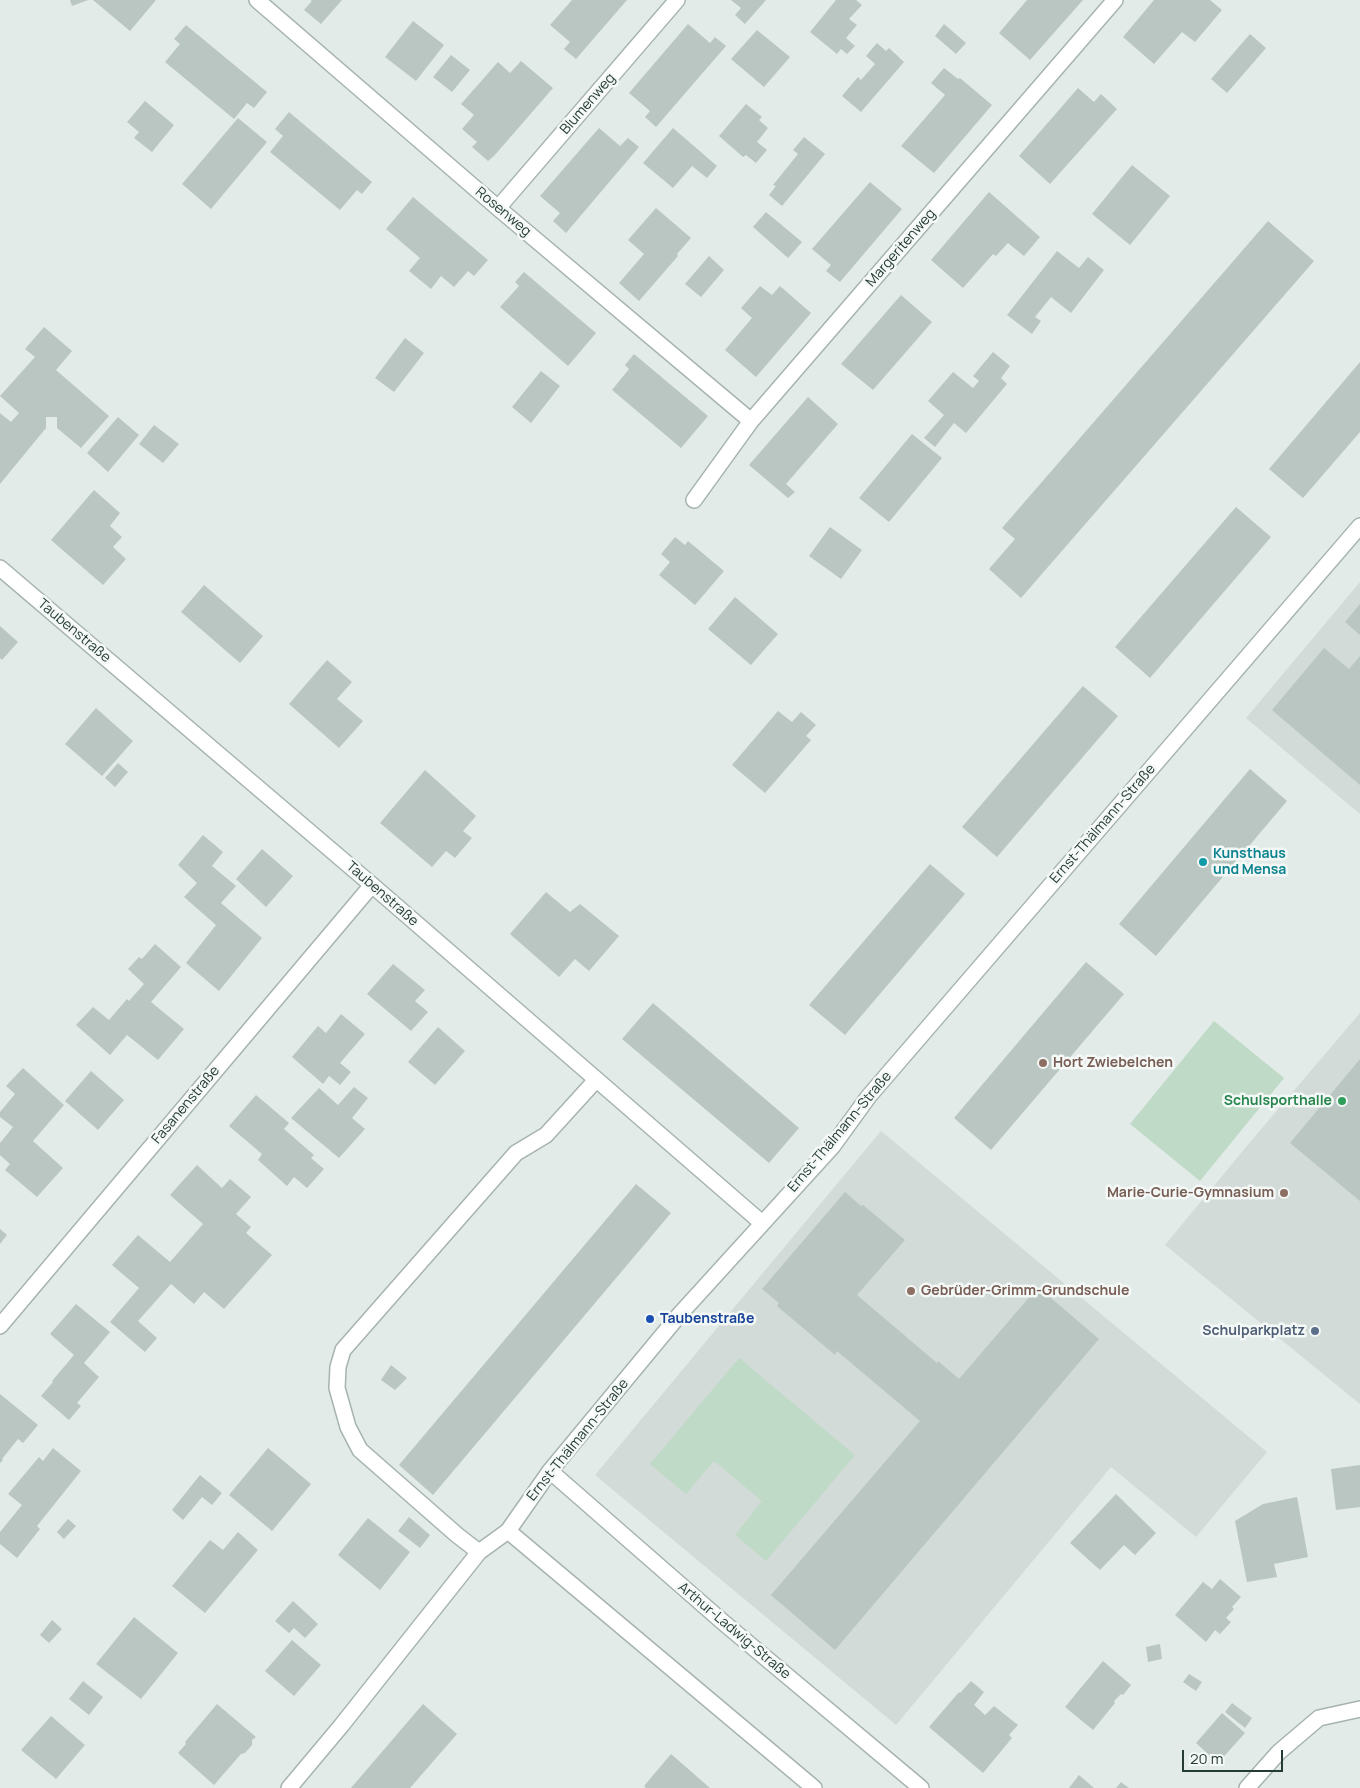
<!DOCTYPE html>
<html>
<head>
<meta charset="utf-8">
<style>
	body { margin:0 }
	#map { position:relative; width:1360px; height:1788px; overflow:hidden; background:#e3ebe8; font-family:Manrope,sans-serif }
	canvas { display:block }
	.scale { position:absolute; left:1182px; top:1750px; width:101px; height:22px; box-sizing:border-box; border:2px solid #253b36; border-top:0; padding-left:6px; font-size:15px; line-height:18px; white-space:nowrap; color:#253b36; -webkit-text-stroke:4px #f4f8f6; paint-order:stroke }
</style>
</head>
<body>
<div id="map">
<canvas width="1360" height="1788"></canvas>
<div class="scale">20 m</div>
</div>
<script>
const context = document.querySelector('canvas').getContext('2d');
context.lineJoin = 'round';
function fill(path, color) {
  context.fillStyle = color;
  context.fill(path, 'evenodd');
}
function shape(rows) {
  const path = new Path2D();
  for (const r of rows) {
    path.moveTo(r[0], r[1]);
    for (let i = 2; i < r.length; i += 2) path.lineTo(r[i], r[i + 1]);
  }
  return path;
}
function trace(path, color, width, dash) {
  context.strokeStyle = color;
  context.lineWidth = width;
  context.lineCap = dash ? 'butt' : 'round';
  context.setLineDash(dash || []);
  context.stroke(path);
}
function drawText(font, color, halo, rows, align = 'center') {
  context.font = font + ' Manrope,sans-serif';
  context.lineWidth = 5;
  context.setLineDash([]);
  context.textBaseline = 'middle';
  context.strokeStyle = halo;
  context.fillStyle = color;
  for (const [text, x, y, turn = 0] of rows) {
    context.save();
    context.translate(x, y);
    context.rotate((+turn || 0) * Math.PI / 180);
    context.textAlign = isNaN(turn) ? turn : align;
    if (halo) context.strokeText(text, 0, 0);
    context.fillText(text, 0, 0);
    context.restore();
  }
}
const built = shape([
	[1360,582,1360,814,1246,718],
	[1360,1013,1360,1404,1165,1245,1251,1141],
	[881,1131,1267,1452,1196,1537,1111,1467,896,1725,595,1475]
]);
const green = shape([
	[1214,1021,1284,1078,1200,1181,1130,1124],
	[739,1358,855,1455,766,1561,735,1535,762,1501,714,1461,686,1494,650,1464]
]);
const building = shape([
	[70,0,88,0,72,6],
	[93,0,156,0,130,31],
	[310,0,342,0,321,24,304,10,312,1],
	[572,0,627,0,576,59,564,49,570,42,550,25],
	[731,0,766,0,745,24,735,15,741,8],
	[836,0,856,0,862,5,849,19,857,25,846,38,855,46,847,54,841,49,837,54,810,32],
	[1027,0,1083,0,1030,60,999,33],
	[1154,0,1210,0,1222,10,1195,42,1182,32,1154,64,1123,37],
	[413,21,444,45,416,81,385,57],
	[688,24,710,43,715,37,726,46,656,127,645,117,650,111,629,93],
	[944,24,966,43,956,54,935,36],
	[186,25,267,92,254,108,247,103,234,119,165,62,180,44,174,39],
	[757,30,790,57,764,87,731,59],
	[1250,34,1266,48,1227,93,1211,79],
	[877,43,886,51,889,48,904,62,861,112,842,96,858,77,861,80,875,64,866,56],
	[451,55,470,70,452,92,433,77],
	[521,61,553,88,494,156,488,161,472,147,477,142,462,129,474,115,461,104,498,62,510,73],
	[944,68,958,79,960,78,992,105,934,173,901,146,945,95,931,83],
	[1078,88,1094,102,1101,94,1117,109,1050,184,1019,156],
	[145,101,174,125,152,152,134,138,139,132,127,122],
	[746,104,762,117,759,120,768,128,757,142,767,150,756,163,746,155,743,157,719,136],
	[289,112,372,182,362,194,357,190,340,210,270,152,283,136,275,129],
	[238,118,267,142,211,209,182,184],
	[599,128,620,146,628,138,639,147,566,233,553,221,560,213,540,196],
	[673,128,717,166,707,178,692,166,673,188,643,163],
	[804,137,825,154,782,206,769,195,776,186,773,185,798,154,793,150],
	[1132,165,1170,196,1130,245,1092,214],
	[870,182,902,209,840,282,826,271,831,265,812,249],
	[989,192,1040,237,1024,256,1008,243,996,256,993,254,963,288,931,260],
	[413,197,488,260,474,276,468,271,454,287,441,276,431,289,409,271,420,258,386,229],
	[656,208,691,238,677,254,678,256,639,301,619,283,644,254,628,240],
	[766,212,802,242,788,258,753,227],
	[1268,221,1314,261,1021,598,989,569,1015,539,1002,528],
	[1057,251,1079,268,1088,257,1104,270,1071,313,1051,297,1035,317,1041,321,1032,334,1007,315],
	[709,256,724,270,701,297,685,284],
	[524,272,596,333,568,366,500,307,519,286,515,282],
	[760,286,772,295,780,286,811,313,756,377,725,350,752,318,741,308],
	[901,295,932,322,873,390,841,364],
	[44,327,72,351,56,370,109,416,81,448,57,428,57,417,46,417,46,428,0,484,0,413,11,422,19,413,0,396,35,357,25,349],
	[405,338,424,353,394,392,375,378],
	[993,352,1010,366,1001,378,1007,384,966,433,954,423,935,447,924,438,944,415,928,401,953,372,973,388,979,381,973,376],
	[634,354,708,416,681,448,612,390,629,369,625,365],
	[1360,362,1360,432,1303,498,1269,469],
	[541,371,560,386,531,423,512,407],
	[808,397,838,424,786,484,795,492,788,498,749,465],
	[118,417,139,435,108,472,87,453],
	[154,425,179,444,163,463,139,444],
	[912,434,942,458,889,522,859,498],
	[94,490,120,513,110,526,122,537,113,547,126,559,103,585,51,540],
	[1236,507,1271,537,1150,678,1115,647],
	[830,527,862,550,841,579,809,556],
	[675,537,685,545,688,541,724,571,695,605,659,575,670,562,661,554],
	[204,585,263,636,240,663,181,612],
	[735,597,778,634,751,665,708,629],
	[1360,604,1360,635,1345,622],
	[0,626,18,642,2,660,0,658],
	[1324,648,1349,669,1360,656,1360,785,1272,710],
	[327,660,352,682,337,699,363,721,339,748,289,704],
	[1083,686,1118,716,997,857,962,827],
	[96,708,133,741,102,776,65,744],
	[778,711,792,722,801,712,816,725,806,736,811,740,765,793,732,765],
	[118,763,128,772,115,787,105,778],
	[1250,769,1287,801,1156,956,1119,924],
	[425,770,476,816,463,831,472,838,455,858,446,851,432,867,380,823],
	[203,835,223,852,212,866,236,886,221,903,262,938,219,991,186,963,216,925,184,897,197,883,178,865],
	[262,849,293,876,266,907,236,879],
	[930,864,965,894,845,1035,809,1005],
	[546,892,570,912,580,904,619,936,589,971,575,959,559,977,510,934],
	[155,944,181,967,151,1002,184,1029,158,1060,127,1035,110,1055,76,1025,93,1007,109,1020,127,999,129,1001,144,984,128,969,139,957,142,959],
	[1086,962,1124,994,991,1150,954,1118],
	[393,964,425,990,415,1001,428,1012,411,1031,367,994],
	[653,1003,799,1128,769,1163,622,1039],
	[341,1014,365,1034,340,1063,351,1072,340,1085,329,1076,323,1084,292,1057,318,1026,326,1033],
	[438,1027,465,1051,435,1085,408,1062],
	[1360,1059,1360,1201,1290,1143],
	[23,1068,64,1105,33,1141,63,1168,37,1197,5,1170,10,1164,0,1155,0,1143,13,1127,0,1117,0,1112,15,1094,6,1086],
	[91,1071,124,1100,98,1130,65,1101],
	[354,1087,368,1098,352,1118,365,1129,339,1158,291,1118,319,1088,338,1105],
	[256,1095,289,1123,284,1129,314,1155,311,1158,324,1169,307,1188,294,1177,287,1186,258,1160,262,1154,229,1126],
	[197,1165,222,1188,230,1179,251,1197,236,1214,251,1227,246,1233,272,1255,224,1309,204,1292,194,1304,171,1284,138,1321,157,1338,145,1352,110,1322,139,1288,112,1265,138,1235,170,1262,203,1224,170,1195],
	[636,1184,671,1213,433,1495,399,1465],
	[845,1192,861,1206,863,1205,905,1240,857,1295,937,1363,938,1361,959,1379,1038,1287,1099,1339,835,1650,771,1595,920,1421,837,1351,835,1355,777,1306,779,1303,762,1289],
	[0,1229,7,1235,0,1244],
	[76,1304,110,1332,84,1363,99,1377,77,1403,81,1406,69,1420,41,1396,53,1382,52,1381,74,1355,50,1334],
	[391,1365,407,1378,395,1390,381,1380],
	[0,1394,38,1425,23,1443,18,1439,2,1459,3,1460,0,1463],
	[53,1448,81,1471,37,1526,40,1529,17,1558,0,1544,0,1532,22,1505,8,1494,39,1457,43,1461],
	[268,1448,311,1484,272,1531,229,1495],
	[1360,1465,1360,1507,1336,1510,1331,1469],
	[200,1475,222,1493,212,1505,202,1497,183,1520,172,1510],
	[1116,1494,1156,1533,1135,1555,1124,1545,1100,1570,1070,1543],
	[1297,1497,1308,1557,1274,1564,1277,1577,1247,1582,1235,1521,1263,1504],
	[409,1517,430,1535,420,1548,398,1531],
	[368,1518,410,1552,380,1590,338,1555],
	[68,1519,76,1526,64,1539,57,1532],
	[238,1532,258,1550,205,1613,172,1586,210,1540,223,1550],
	[1220,1579,1241,1597,1232,1607,1234,1609,1226,1618,1231,1622,1220,1634,1215,1630,1206,1642,1175,1615,1203,1582,1212,1589],
	[293,1601,318,1624,305,1638,294,1628,289,1633,275,1621],
	[134,1617,178,1653,141,1699,96,1664],
	[52,1620,62,1629,49,1643,40,1635],
	[292,1640,321,1665,294,1696,265,1671],
	[1160,1644,1162,1659,1148,1662,1146,1647],
	[1103,1661,1131,1685,1123,1695,1121,1694,1114,1701,1115,1703,1093,1730,1065,1707],
	[1189,1674,1202,1682,1196,1691,1183,1682],
	[83,1681,103,1697,89,1715,69,1699],
	[971,1681,984,1692,974,1705,985,1715,994,1706,1018,1725,1009,1735,1012,1738,983,1773,929,1727,959,1692,960,1693],
	[1232,1703,1252,1718,1245,1728,1225,1712],
	[217,1704,256,1737,252,1740,252,1745,245,1753,241,1754,214,1785,178,1753,186,1744,185,1742],
	[423,1704,457,1734,410,1788,351,1788],
	[1222,1713,1245,1733,1218,1763,1196,1743],
	[51,1716,85,1745,56,1779,21,1750],
	[671,1754,702,1781,710,1788,646,1788,644,1786],
	[1079,1775,1094,1788,1069,1788],
	[1121,1782,1129,1788,1116,1788]
]);
const lane = shape([
	[479,1552,457,1535,360,1450,348,1427,337,1388,338,1367,343,1350,516,1153,546,1135,596,1080]
]);
const street = shape([
	[257,0,498,208,751,421],
	[498,208,677,0],
	[694,500,751,421,1115,0],
	[0,568,372,885,762,1223],
	[0,1326,372,885],
	[550,1471,724,1623,921,1788],
	[508,1531,814,1788],
	[289,1788,341,1726,479,1552,508,1531,550,1471,680,1314,832,1147,869,1096,1360,526],
	[1247,1788,1279,1752,1319,1718,1360,1709]
]);
const markers = [
	[1203,862,5,"#0f9aa8"],
	[1043,1063,5,"#8d6e63"],
	[1342,1101,5,"#2e9e5b"],
	[1284,1193,5,"#8d6e63"],
	[911,1291,5,"#8d6e63"],
	[650,1319,5,"#1a4fb4"],
	[1315,1331,5,"#5c6f8a"]
];
const streetNames = [
	["Blumenweg",588,104,-49],
	["Rosenweg",503,212,40],
	["Margeritenweg",901,248,-49],
	["Taubenstraße",74,631,40],
	["Ernst-Thälmann-Straße",1103,824,-49],
	["Taubenstraße",382,894,41],
	["Fasanenstraße",186,1105,-50],
	["Ernst-Thälmann-Straße",840,1132,-50],
	["Ernst-Thälmann-Straße",578,1440,-51],
	["Arthur-Ladwig-Straße",734,1631,40]
];
const cultureNames = [
	["Kunsthaus",1213,854],
	["und Mensa",1213,870]
];
const educationNames = [
	["Hort Zwiebelchen",1053,1063],
	["Marie-Curie-Gymnasium",1274,1193,"right"],
	["Gebrüder-Grimm-Grundschule",921,1291]
];
const leisureNames = [
	["Schulsporthalle",1332,1101]
];
const transitNames = [
	["Taubenstraße",660,1319]
];
const serviceNames = [
	["Schulparkplatz",1305,1331]
];
fill(built, '#d2dbd7');
fill(green, '#bfdac7');
fill(building, '#b9c6c1');
trace(lane, '#a6b3af', 18);
trace(street, '#a6b3af', 18);
trace(lane, '#fff', 15);
trace(street, '#fff', 15);
for (const [x, y, r, color] of markers) {
  const dot = new Path2D();
  dot.arc(x, y, r, 0, 2 * Math.PI);
  context.fillStyle = color;
  context.fill(dot);
  trace(dot, '#f4f8f6', 2);
}
drawText('14px', '#253b36', '#f4f8f6', streetNames);
drawText('bold 14px', '#0d838f', '#f4f8f6', cultureNames, 'left');
drawText('bold 14px', '#785e54', '#f4f8f6', educationNames, 'left');
drawText('bold 14px', '#27864d', '#f4f8f6', leisureNames, 'right');
drawText('bold 14px', '#164399', '#f4f8f6', transitNames, 'left');
drawText('bold 14px', '#4e5e75', '#f4f8f6', serviceNames, 'right');
</script>
</body>
</html>
